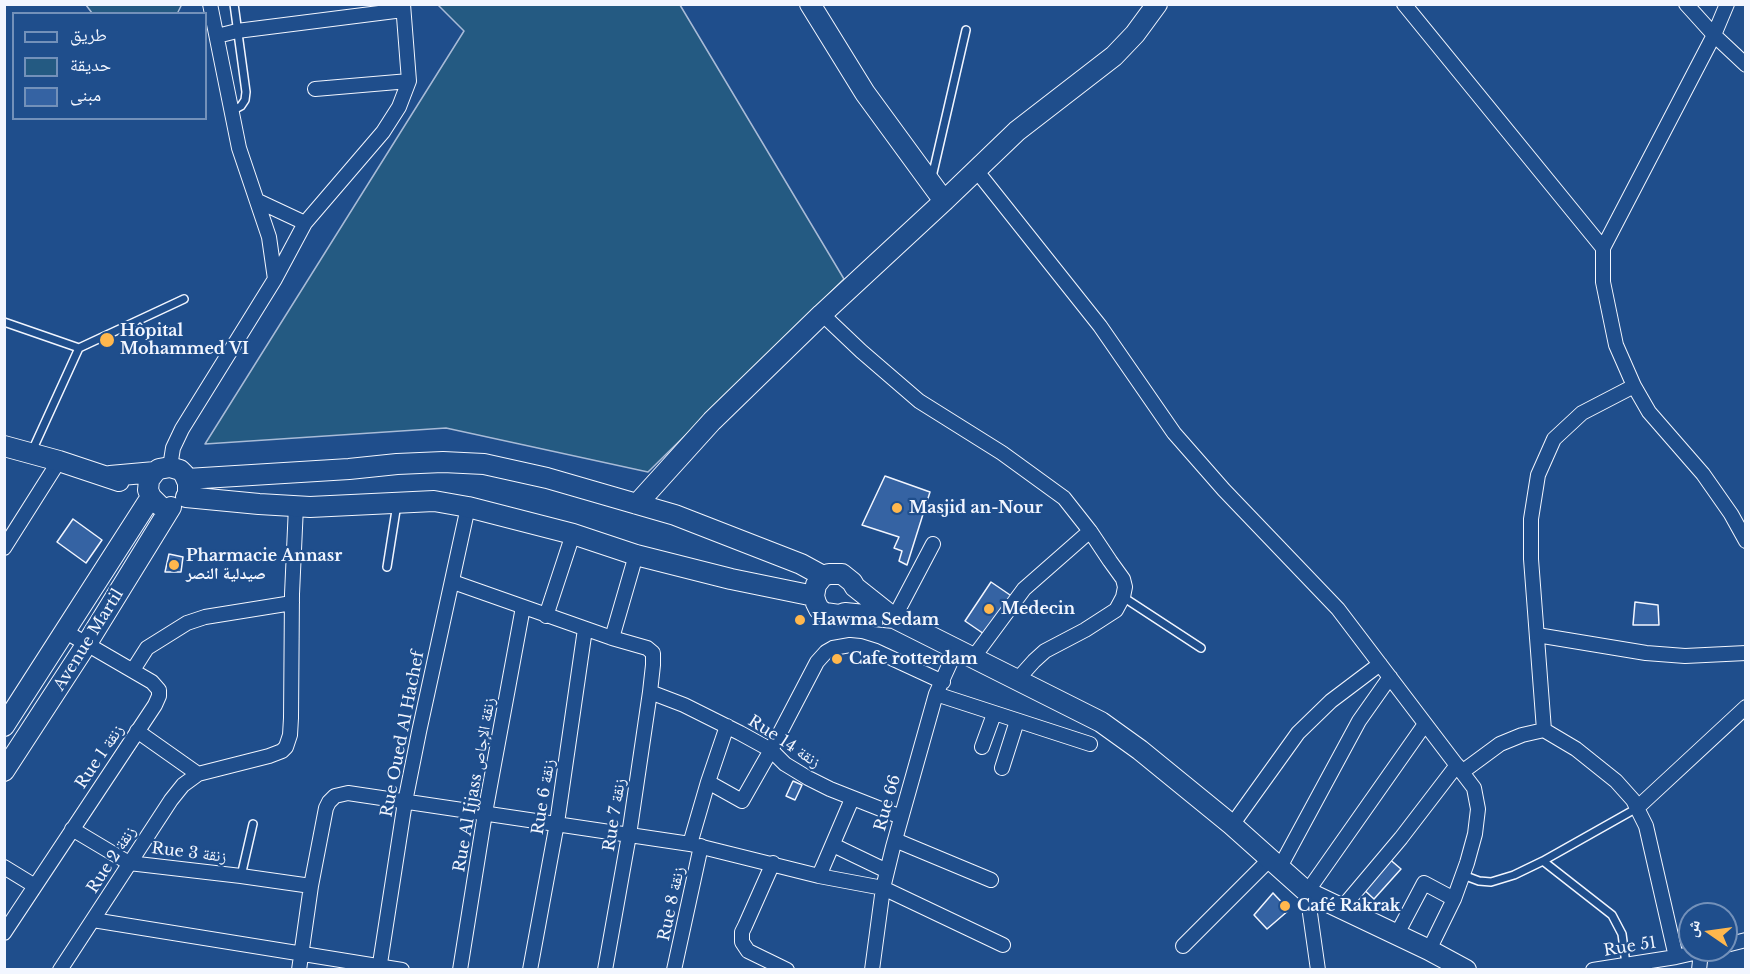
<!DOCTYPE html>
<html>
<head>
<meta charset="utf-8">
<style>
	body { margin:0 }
	#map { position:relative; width:1750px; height:974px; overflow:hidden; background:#1f4e8c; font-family:"Libre Baskerville","Noto Naskh Arabic",serif }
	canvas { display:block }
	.frame { position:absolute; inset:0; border:6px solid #f2f6ff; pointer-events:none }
	.legend { position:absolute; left:12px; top:12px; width:195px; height:108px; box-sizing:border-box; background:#1f4e8c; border:2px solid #7391ba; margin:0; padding:8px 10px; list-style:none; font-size:18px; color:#f2f6ff }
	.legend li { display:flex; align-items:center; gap:12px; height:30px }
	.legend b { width:30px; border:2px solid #7391ba }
	.north { position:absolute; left:1678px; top:902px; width:60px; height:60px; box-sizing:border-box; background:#1f4e8c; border:2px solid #7391ba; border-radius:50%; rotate:283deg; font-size:16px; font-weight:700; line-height:24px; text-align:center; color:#f2f6ff }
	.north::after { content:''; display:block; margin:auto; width:21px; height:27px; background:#ffb74d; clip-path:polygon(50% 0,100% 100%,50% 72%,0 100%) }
</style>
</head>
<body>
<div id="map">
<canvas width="1750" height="974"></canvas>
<div class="frame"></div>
<ul class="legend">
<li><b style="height:8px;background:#1f4e8c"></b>طريق</li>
<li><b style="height:16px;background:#245a82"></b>حديقة</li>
<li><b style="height:16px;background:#3563a3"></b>مبنى</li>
</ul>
<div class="north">ش</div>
</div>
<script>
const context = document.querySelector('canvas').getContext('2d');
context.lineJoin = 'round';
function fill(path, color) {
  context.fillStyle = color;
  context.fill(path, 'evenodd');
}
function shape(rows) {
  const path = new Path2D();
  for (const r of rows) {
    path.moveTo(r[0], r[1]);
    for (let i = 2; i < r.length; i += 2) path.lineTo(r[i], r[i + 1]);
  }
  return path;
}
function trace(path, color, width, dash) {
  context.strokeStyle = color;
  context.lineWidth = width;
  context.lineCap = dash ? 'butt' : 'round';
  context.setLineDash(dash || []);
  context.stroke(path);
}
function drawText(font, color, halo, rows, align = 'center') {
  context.font = font + ' "Libre Baskerville","Noto Naskh Arabic",serif';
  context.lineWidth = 4.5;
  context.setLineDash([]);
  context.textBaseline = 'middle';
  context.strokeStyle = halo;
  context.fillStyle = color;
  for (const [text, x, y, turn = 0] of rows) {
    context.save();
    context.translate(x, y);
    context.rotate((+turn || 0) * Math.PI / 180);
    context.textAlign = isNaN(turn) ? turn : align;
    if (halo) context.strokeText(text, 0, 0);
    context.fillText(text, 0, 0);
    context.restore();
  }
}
const green = shape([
	[179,4,181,6,177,14,92,13,86,5,179,4],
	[438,5,680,5,844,279,648,472,446,428,205,444,464,31,438,5]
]);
const building = shape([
	[885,476,930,492,907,565,899,561,902,551,894,548,899,537,862,525,885,476],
	[73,519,102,540,86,563,57,542,73,519],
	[169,554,183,557,181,572,165,572,169,554],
	[991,582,1013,597,987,636,965,621,991,582],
	[1635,602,1658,605,1659,625,1633,625,1635,602],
	[793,781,802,785,795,800,786,796,793,781],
	[1387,857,1401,869,1374,899,1361,887,1387,857],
	[1273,893,1289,910,1267,929,1254,915,1273,893]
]);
const lane = shape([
	[232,111,241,106,245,100,246,92,234,4],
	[932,177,966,30],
	[4,322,79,348],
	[32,451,79,348,184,299],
	[387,567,397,504],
	[1123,597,1201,648],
	[1543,861,1637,808],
	[1463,875,1479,881,1491,882,1514,875,1543,861,1612,915,1622,934,1626,964],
	[241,876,253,824]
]);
const street = shape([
	[210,4,239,148,269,237,275,279],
	[1404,4,1603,248,1603,282,1616,345,1634,386,1649,412,1703,474,1731,514,1746,541],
	[1686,4,1714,35,1746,65],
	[217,36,237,31,403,10],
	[315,89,409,81],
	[976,170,1100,326,1174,433,1224,490,1338,609,1474,788,1478,809,1475,834,1467,863,1454,899,1429,950],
	[258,201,305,223],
	[1603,248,1714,35,1727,4],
	[822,314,861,351,919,401,1002,453,1064,498,1090,531,1110,561,1123,579,1125,587,1123,597,1116,610,1085,630,1045,651,1034,661,1017,680],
	[170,467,173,448,182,429,275,279,305,223,383,132,399,107,409,81,403,4],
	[4,548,59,461],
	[453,582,612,638,647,648,653,653,653,665,650,692,629,835,605,970],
	[546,616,573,534],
	[894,618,933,544],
	[1537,635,1646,653,1685,656,1746,653],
	[612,638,636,555],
	[973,658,1024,589,1090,531],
	[133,670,147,648,187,623,205,617,292,603],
	[650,692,684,705,740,733,771,750,785,764,808,778,830,789,901,817],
	[936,694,1090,744],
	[727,726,708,782,742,801,771,750,817,662,826,652,833,648,850,645,860,646,876,651,943,682],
	[1544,730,1531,559,1531,519,1538,475,1554,439,1582,413,1634,386],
	[137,731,198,774,269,756,282,751,286,747,290,735,291,718,292,594,296,506],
	[982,747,994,714],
	[1002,768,1017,721],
	[1462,772,1500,744,1522,735,1544,730,1576,749,1616,781,1633,800,1646,826,1676,957],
	[1637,808,1746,707],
	[1232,825,1298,733,1331,701,1380,664],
	[72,829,129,863,241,876,311,886],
	[895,840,991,880],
	[690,844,708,782],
	[833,845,887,871],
	[773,863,745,926,742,932,742,942,748,951,787,970],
	[4,867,35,886],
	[1280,867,1359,721,1390,677],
	[819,876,852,799],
	[1342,908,1401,838,1457,765],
	[93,920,402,970],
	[4,933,155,705,159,696,159,690,152,682,66,632],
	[1397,934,1424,883,1454,899],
	[1726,945,1746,940],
	[1183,946,1270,859],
	[60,970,171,800,183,785,198,774],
	[299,970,311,886,326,808,329,802,335,796,348,793,690,844,819,876,883,888,1003,945],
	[379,970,405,802,419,732,468,507],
	[460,970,485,813,523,607],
	[530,970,557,823,585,629],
	[674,970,701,846],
	[872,970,883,888,893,847,936,694,956,650],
	[1318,970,1307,892,1425,724],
	[1593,970,1676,957,1707,950],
	[1699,970,1701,952]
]);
const secondary = shape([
	[810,4,865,93,944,201],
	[4,446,59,461,119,481],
	[155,472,149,480,148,490,151,497,159,505],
	[110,476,155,472,159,469,170,467,180,470,184,474,188,483,188,491],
	[187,479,349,469,397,464,443,462,484,464,547,478,675,515,801,564,823,576],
	[186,497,259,504,310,507,434,501,468,507,573,534,636,555,731,579,814,596],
	[637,504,712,421,822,314,944,201,1017,131,1114,56,1135,34,1157,4],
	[894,618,845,613,839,615,825,613,819,609,816,603,814,596,816,585,823,576,829,574,842,574,852,582,855,587,894,618,1101,722,1140,750,1232,825,1307,892,1429,950,1466,970],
	[4,726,151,497],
	[4,771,86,645,171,507]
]);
const markers = [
	[107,340,8,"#ffb74d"],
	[897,508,6,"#ffb74d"],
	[174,565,6,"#ffb74d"],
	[989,609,6,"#ffb74d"],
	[800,620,6,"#ffb74d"],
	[837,659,6,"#ffb74d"],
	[1285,906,6,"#ffb74d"]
];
const poiNames = [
	["Hôpital",120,331],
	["Mohammed VI",120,349],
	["Masjid an-Nour",909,508],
	["Pharmacie Annasr",186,556],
	["صيدلية النصر",186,574],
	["Medecin",1001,609],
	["Hawma Sedam",812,620],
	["Cafe rotterdam",849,659],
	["Café Rakrak",1297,906]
];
const streetNames = [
	["Avenue Martil",89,640,-58],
	["Rue Oued Al Hachef",403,734,-79],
	["Rue 14 زنقة",784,742,33],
	["Rue 1 زنقة",100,757,-56],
	["Rue Al Ijjass زنقة الإجاص",475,785,-80],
	["Rue 6 زنقة",544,797,-81],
	["Rue 66",888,803,-74],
	["Rue 7 زنقة",615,815,-81],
	["Rue 3 زنقة",189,853,7],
	["Rue 2 زنقة",112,860,-57],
	["Rue 8 زنقة",672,904,-78],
	["Rue 51",1630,947,-9]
];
fill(green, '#245a82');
trace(green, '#a8bbd7', 1.5);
fill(building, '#3563a3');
trace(building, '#f2f6ff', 1.5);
trace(lane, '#f2f6ff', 10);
trace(street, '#f2f6ff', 16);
trace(secondary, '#f2f6ff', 22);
trace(lane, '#1f4e8c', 7);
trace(street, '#1f4e8c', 14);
trace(secondary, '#1f4e8c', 20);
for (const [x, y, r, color] of markers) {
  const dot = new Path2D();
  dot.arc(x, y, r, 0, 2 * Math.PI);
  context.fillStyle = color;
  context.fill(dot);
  trace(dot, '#1f4e8c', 2);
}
drawText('bold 16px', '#f2f6ff', '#1f4e8c', poiNames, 'left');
drawText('16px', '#f2f6ff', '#1f4e8c', streetNames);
</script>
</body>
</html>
